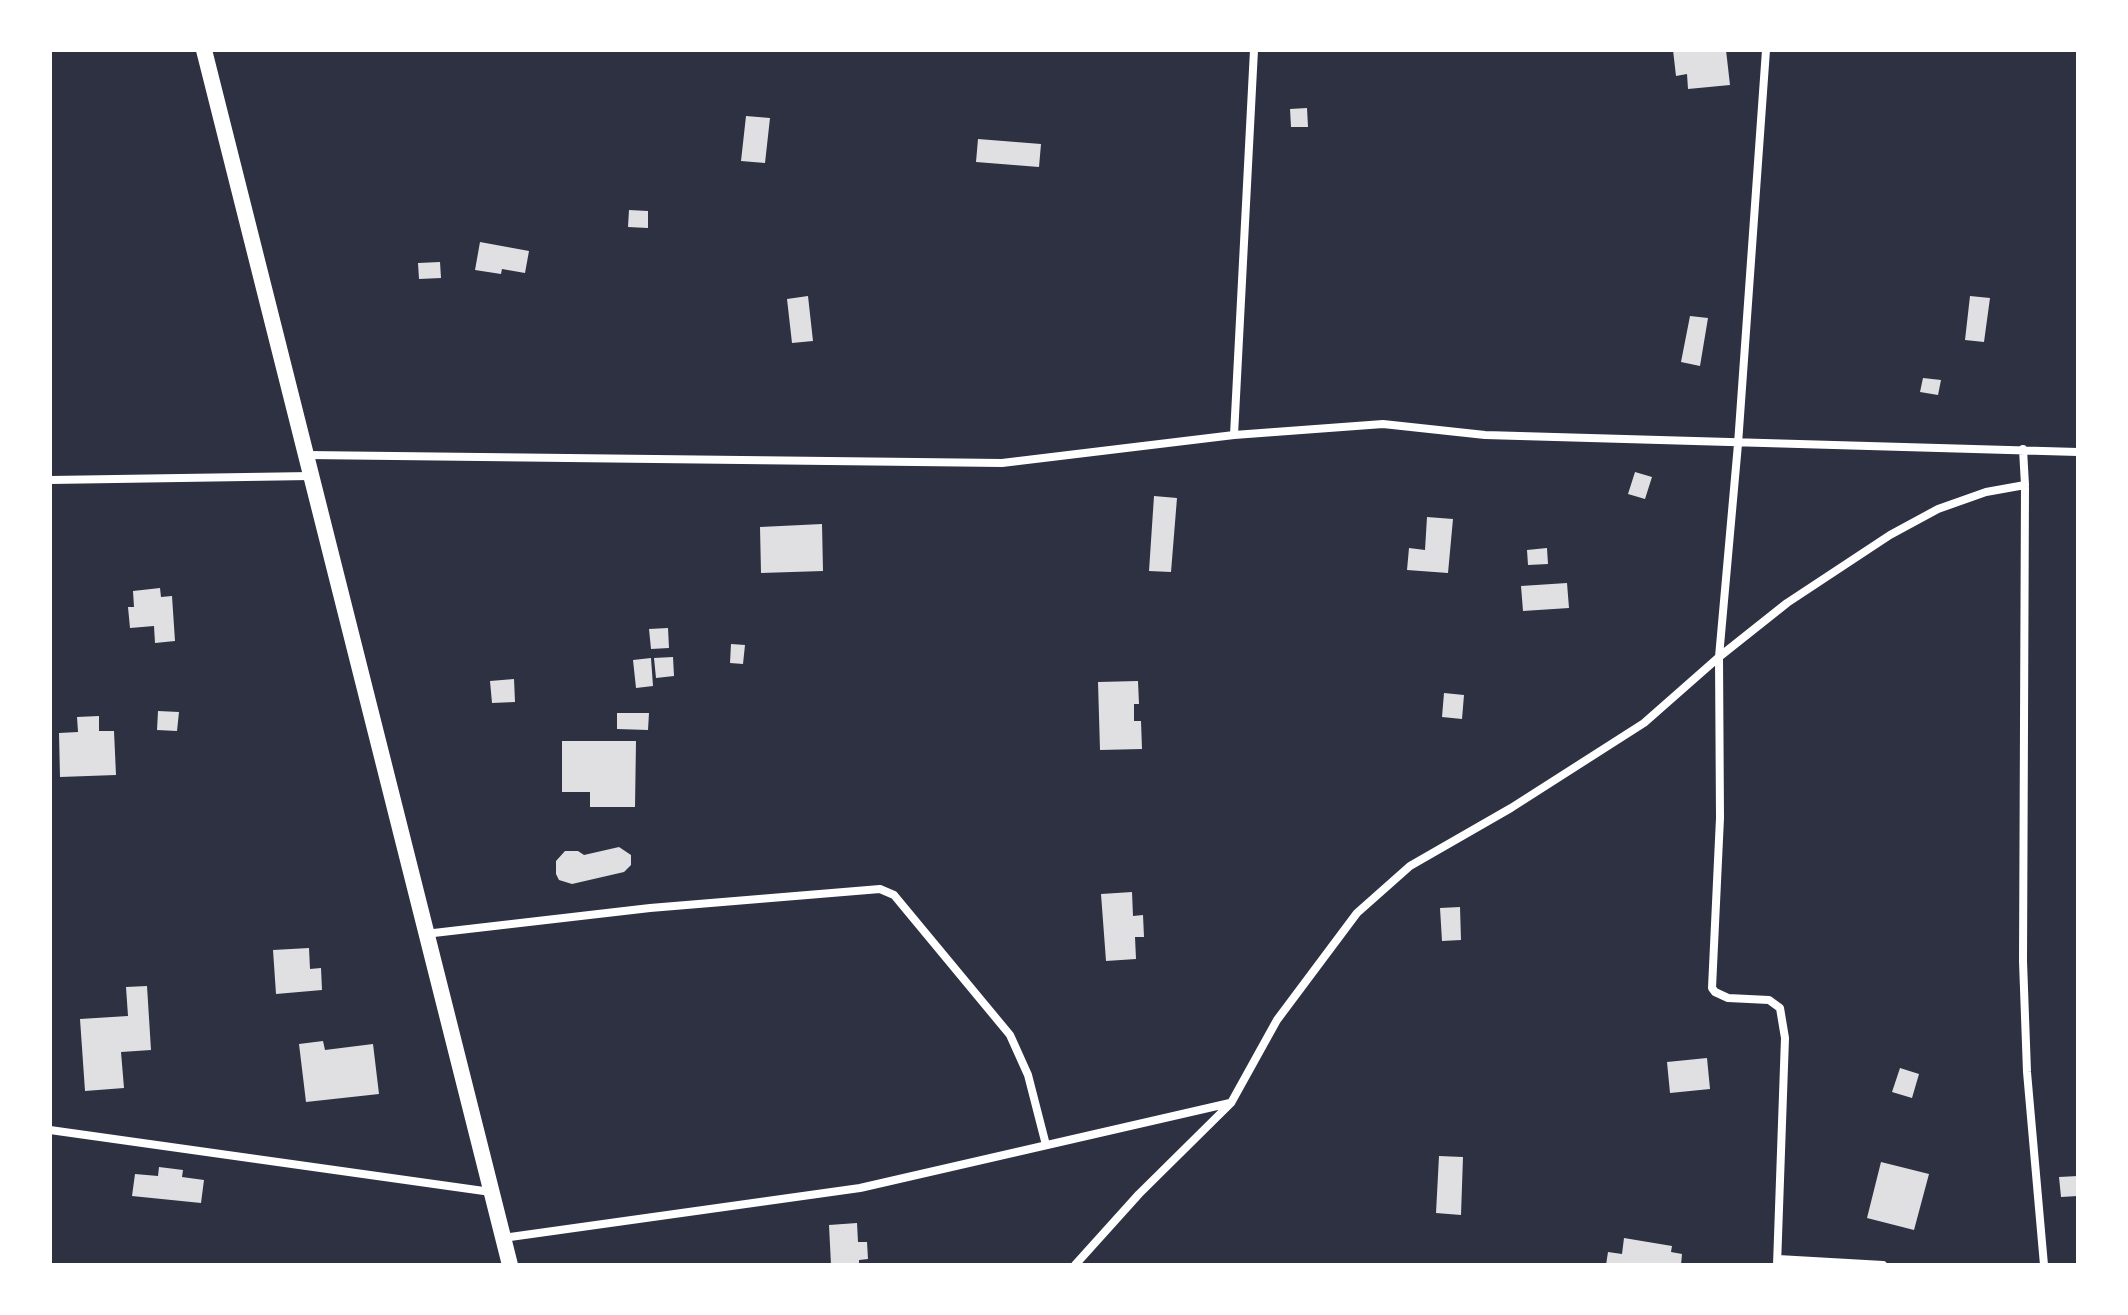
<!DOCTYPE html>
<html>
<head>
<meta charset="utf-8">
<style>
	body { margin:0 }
	#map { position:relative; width:2128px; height:1315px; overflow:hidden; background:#2d3142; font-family:Overpass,sans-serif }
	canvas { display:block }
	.frame { position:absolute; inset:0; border:52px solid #fff; pointer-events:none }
</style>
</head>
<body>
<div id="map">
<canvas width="2128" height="1315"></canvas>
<div class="frame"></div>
</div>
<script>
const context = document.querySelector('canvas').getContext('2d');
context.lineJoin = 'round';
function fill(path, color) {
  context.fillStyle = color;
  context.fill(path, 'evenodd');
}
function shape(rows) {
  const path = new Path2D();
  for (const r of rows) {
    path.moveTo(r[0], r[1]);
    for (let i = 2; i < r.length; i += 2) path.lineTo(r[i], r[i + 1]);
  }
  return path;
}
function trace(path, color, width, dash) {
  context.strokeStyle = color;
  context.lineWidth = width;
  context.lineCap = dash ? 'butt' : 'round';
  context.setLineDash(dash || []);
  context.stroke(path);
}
const building = shape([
	[1673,50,1726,50,1730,85,1688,89,1687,74,1676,76],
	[1307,108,1308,127,1291,127,1290,109],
	[746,116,770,118,765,163,741,161],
	[978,139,1041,144,1039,167,976,162],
	[629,210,648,211,648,228,628,227],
	[480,242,529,251,525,273,502,269,501,274,475,270],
	[440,262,441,278,419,279,418,263],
	[808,296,813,341,792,343,787,299],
	[1970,296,1990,298,1984,342,1965,340],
	[1690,316,1708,318,1700,366,1681,362],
	[1923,378,1941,380,1938,395,1920,392],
	[1635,472,1652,477,1645,499,1628,494],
	[1154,496,1177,498,1171,572,1149,571],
	[1427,517,1453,519,1448,573,1407,570,1409,548,1425,550],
	[822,524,823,571,761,573,760,527],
	[1547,548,1548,564,1528,565,1527,550],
	[1567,583,1569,608,1523,611,1521,586],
	[160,588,161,597,172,596,175,641,155,643,154,626,130,628,128,607,134,607,133,591],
	[668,628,669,648,651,649,649,629],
	[731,644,745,645,743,664,730,663],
	[673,657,674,676,656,678,654,658],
	[651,658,653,686,636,688,633,660],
	[514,679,515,702,492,703,490,681],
	[1138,681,1139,704,1134,704,1134,721,1141,721,1142,749,1100,750,1098,682],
	[1444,693,1464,695,1462,719,1442,717],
	[158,711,179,712,177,731,157,730],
	[617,713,649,713,648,730,617,729],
	[99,716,99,731,114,731,116,775,60,777,59,733,78,732,77,717],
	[562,741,636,741,635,807,590,807,590,792,562,792],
	[619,847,631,855,631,865,624,872,572,884,559,880,556,874,556,861,565,851,578,851,584,855],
	[1132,892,1133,916,1143,915,1144,937,1135,937,1136,959,1106,961,1101,894],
	[1460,907,1461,940,1442,941,1440,908],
	[309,948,310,969,321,968,322,990,276,994,273,950],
	[147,986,151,1050,121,1052,124,1088,85,1091,80,1019,128,1016,126,987],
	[323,1041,325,1050,373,1044,379,1094,306,1102,299,1044],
	[1707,1058,1710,1089,1670,1093,1667,1062],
	[1900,1068,1919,1074,1912,1098,1892,1092],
	[1439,1156,1463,1157,1461,1215,1436,1213],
	[1881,1162,1929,1174,1914,1230,1867,1218],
	[159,1167,183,1170,182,1177,204,1180,201,1203,132,1196,135,1174,158,1176],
	[2078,1176,2078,1196,2061,1197,2059,1177],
	[857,1223,858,1242,867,1242,868,1259,859,1260,859,1265,831,1265,829,1225],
	[1624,1238,1672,1246,1671,1252,1682,1254,1681,1265,1606,1265,1608,1252,1622,1254]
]);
const minor = shape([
	[1766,50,1738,444,1719,657,1720,818,1712,988,1715,992,1728,998,1769,1000,1780,1008,1785,1038,1777,1265],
	[1234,435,1254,50],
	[2023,449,2025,485,2023,961,2027,1072,2044,1265],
	[307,455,1002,463,1234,435,1383,424,1485,435,2078,452],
	[50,480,311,476],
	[425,934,650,908,880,889,894,895,1010,1035,1028,1075,1046,1145],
	[50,1130,491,1192],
	[503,1238,860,1188,1230,1103],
	[1778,1259,1883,1265],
	[1075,1265,1139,1194,1231,1103,1277,1020,1357,913,1410,866,1511,808,1644,723,1719,657,1787,603,1890,535,1938,509,1986,492,2025,485]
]);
const secondary = shape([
	[204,50,510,1265]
]);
fill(building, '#e0e0e3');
trace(minor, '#fff', 8);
trace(secondary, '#fff', 16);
</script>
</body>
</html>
